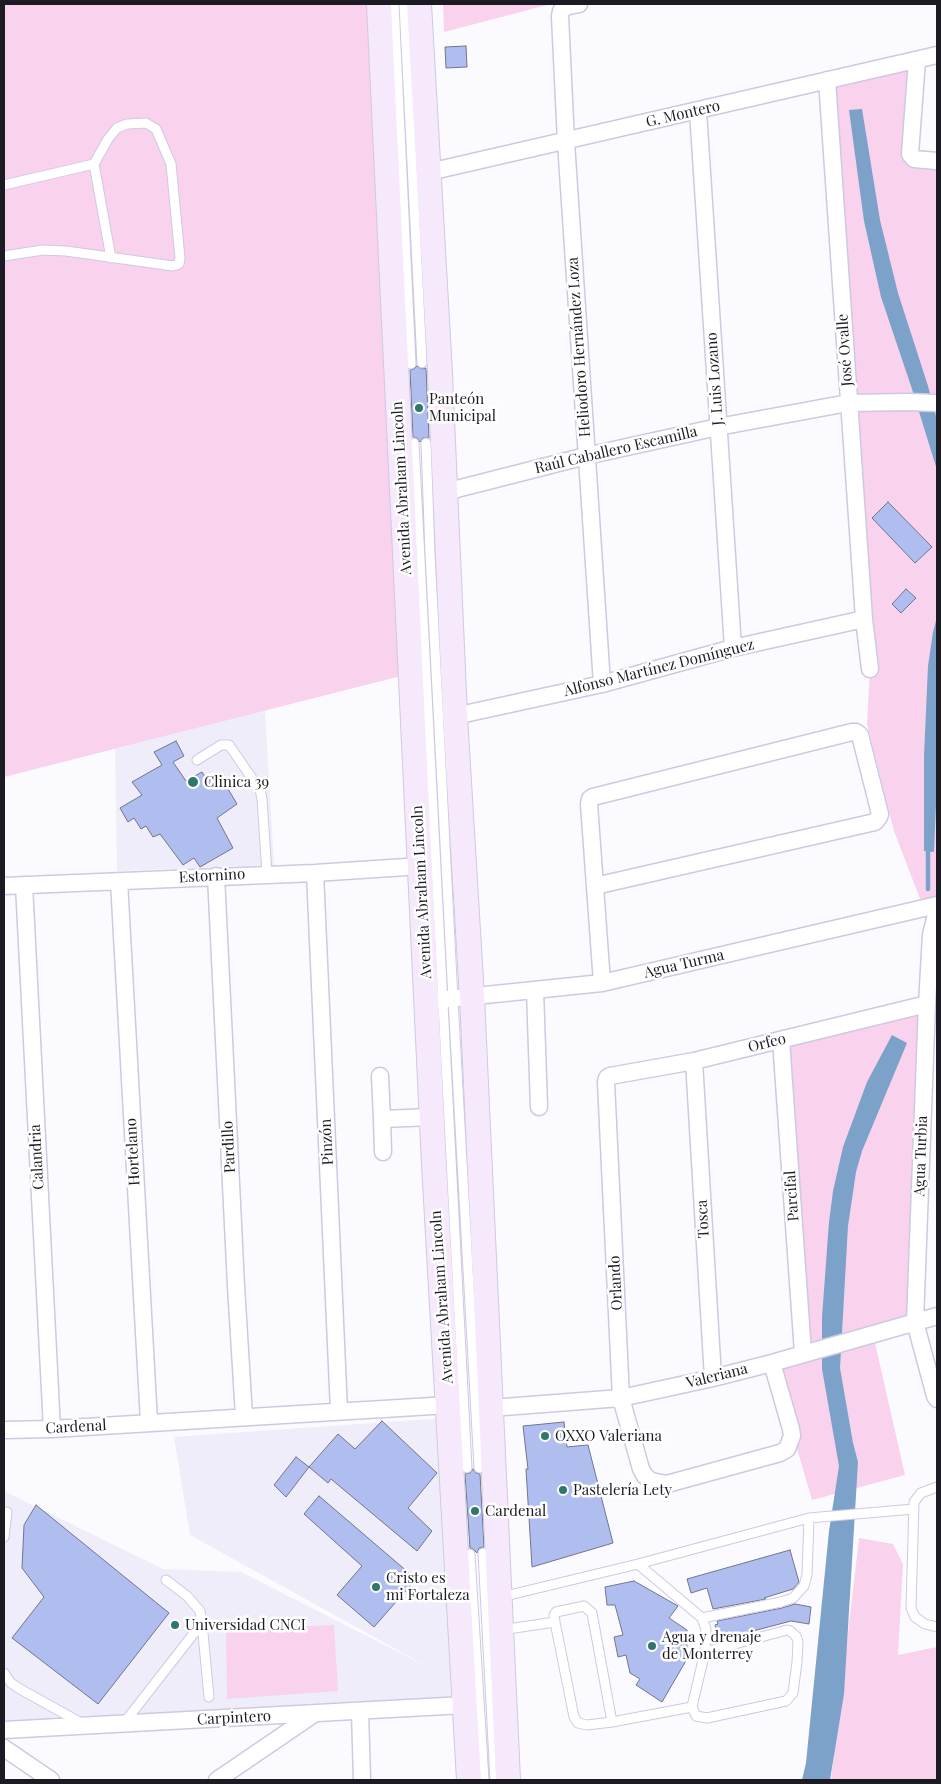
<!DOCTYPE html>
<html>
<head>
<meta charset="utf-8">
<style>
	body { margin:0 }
	#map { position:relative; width:941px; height:1784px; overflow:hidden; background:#fbfaff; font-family:"Playfair Display",serif }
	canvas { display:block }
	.frame { position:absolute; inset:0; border:5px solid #1c1a23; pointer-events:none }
</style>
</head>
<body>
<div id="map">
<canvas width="941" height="1784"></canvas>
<div class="frame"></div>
</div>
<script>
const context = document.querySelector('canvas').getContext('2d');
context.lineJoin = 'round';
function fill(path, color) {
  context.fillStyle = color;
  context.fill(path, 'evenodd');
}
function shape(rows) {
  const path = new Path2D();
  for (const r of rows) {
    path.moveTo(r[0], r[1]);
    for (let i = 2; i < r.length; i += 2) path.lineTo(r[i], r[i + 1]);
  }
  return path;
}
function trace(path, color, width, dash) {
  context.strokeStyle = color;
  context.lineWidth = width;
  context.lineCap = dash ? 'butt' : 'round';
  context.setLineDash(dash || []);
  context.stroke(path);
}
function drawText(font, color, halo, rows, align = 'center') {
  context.font = font + ' "Playfair Display",serif';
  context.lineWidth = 5;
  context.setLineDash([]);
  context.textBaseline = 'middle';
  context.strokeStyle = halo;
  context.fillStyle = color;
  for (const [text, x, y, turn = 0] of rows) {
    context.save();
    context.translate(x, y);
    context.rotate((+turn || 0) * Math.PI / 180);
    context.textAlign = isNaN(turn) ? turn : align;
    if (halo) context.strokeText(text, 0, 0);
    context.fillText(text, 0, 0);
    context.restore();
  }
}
const built = shape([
	[265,710,274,865,117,871,115,749],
	[444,1418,451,1698,157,1713,4,1724,4,1491,163,1569,241,1572,430,1668,190,1535,174,1437]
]);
const green = shape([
	[4,4,370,4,401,676,4,777],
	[443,4,551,4,444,32],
	[917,60,910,154,937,161,937,904,922,904,894,831,867,724,870,669,827,80],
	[927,1004,915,1322,873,1334,905,1475,812,1500,772,1363,803,1353,781,1040],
	[859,1538,893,1544,903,1564,898,1655,937,1647,937,1780,831,1780],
	[334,1625,338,1691,227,1699,226,1630]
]);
const water = shape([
	[862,109,880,220,898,293,928,386,937,420,937,470,912,389,881,297,864,221,849,110],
	[937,617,937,781,934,852,924,851,924,756,928,666,933,632],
	[892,1035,907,1043,862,1151,856,1172,848,1226,840,1368,853,1443,858,1462,844,1694,830,1780,802,1780,806,1763,829,1531,839,1466,822,1369,822,1317,829,1222,833,1191,843,1147,867,1082]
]);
const stream = shape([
	[928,889,928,847]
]);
const building = shape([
	[466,46,467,67,446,68,445,47,466,46],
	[417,366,422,369,426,368,429,438,423,438,420,442,417,438,413,437,410,370,414,369,417,366],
	[888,502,932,547,915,563,872,518,888,502],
	[906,589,916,598,901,613,892,604,906,589],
	[176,741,184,756,173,762,186,781,202,772,208,781,219,774,237,804,217,818,233,848,200,867,194,858,183,865,160,834,153,837,146,826,141,829,134,818,128,822,120,808,142,795,132,782,162,765,154,752,176,741],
	[382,1421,437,1473,408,1508,432,1531,417,1551,331,1479,328,1483,309,1467,338,1434,355,1449,382,1421],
	[564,1422,567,1447,588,1445,613,1543,532,1567,526,1469,528,1469,523,1426,564,1422],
	[296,1457,309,1467,286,1497,274,1485,296,1457],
	[473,1469,476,1473,480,1474,484,1547,479,1548,477,1553,473,1549,470,1548,465,1474,470,1473,473,1469],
	[319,1496,416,1579,374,1627,337,1595,362,1566,304,1514,319,1496],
	[36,1505,169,1613,98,1704,12,1638,44,1597,22,1568,24,1525,36,1505],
	[790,1550,799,1582,793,1589,764,1598,766,1599,713,1609,707,1588,691,1593,687,1579,790,1550],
	[634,1581,678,1606,669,1618,687,1630,687,1659,662,1702,636,1685,640,1679,630,1673,626,1655,618,1657,614,1637,623,1635,615,1605,607,1605,605,1587,634,1581],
	[795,1604,811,1607,809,1624,791,1621,719,1640,715,1625,718,1624,717,1621,782,1608,795,1604]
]);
const service = shape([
	[394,4,411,364],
	[404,4,422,363],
	[94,164,111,258],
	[4,185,94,164,108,139,117,128,127,124,146,123,156,129,171,164,180,258,179,264,173,266,66,251,43,250,4,256],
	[414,443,467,1468],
	[426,443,430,553,453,999,479,1468],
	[197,760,221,745,229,745,260,790,262,799,267,874],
	[937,1487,921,1493,914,1502,911,1608,915,1617,925,1624,937,1627],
	[4,1537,7,1512],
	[483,1553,495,1780],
	[470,1554,484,1780],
	[638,1564,702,1618,781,1602,793,1598,804,1586,807,1575,809,1518],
	[166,1580,187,1596,200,1611,202,1623,209,1697],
	[501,1597,638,1564,809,1518,914,1509],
	[702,1618,706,1629,705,1652,694,1698,692,1707,696,1716,707,1718,786,1701,793,1693,797,1662,798,1642,796,1636,790,1631,787,1630,705,1652],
	[501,1630,555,1622],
	[4,1673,11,1683,20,1689,83,1724],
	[612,1722,592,1613,584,1606,556,1612,554,1615,555,1622,574,1717,578,1723,587,1725,612,1722,692,1707],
	[124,1723,202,1623]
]);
const minor = shape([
	[579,4,565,7,561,11,560,16,566,142,602,684],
	[917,60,910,154,914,159,937,161],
	[827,80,864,619,870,669],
	[698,111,733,648],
	[429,172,937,55],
	[445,492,586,456,718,427,848,403,907,402,937,403],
	[455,716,602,684,733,648,864,619],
	[315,873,339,1411],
	[216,876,236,1286,244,1416],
	[119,881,149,1422],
	[24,885,52,1429],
	[4,886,315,873,421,866],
	[595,886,875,822,879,817,880,814,860,735,856,732,852,732,593,797,590,799,589,804,602,983],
	[937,910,931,935,927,1004,915,1322,935,1396,937,1399],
	[535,990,539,1107],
	[427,1001,602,983,937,905],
	[781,1040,803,1353],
	[694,1061,713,1378],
	[380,1076,382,1119,432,1117],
	[382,1119,383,1152],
	[772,1363,791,1429,792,1436,787,1449,780,1453,667,1484,651,1481,645,1476,641,1469,621,1398,606,1082,607,1078,610,1076,694,1061,927,1004],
	[491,1408,621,1398,713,1378,772,1363,937,1316],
	[4,1430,52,1429,449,1405],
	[360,1711,362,1780],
	[4,1730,464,1705],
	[4,1748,51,1780],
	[217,1780,314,1714]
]);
const secondary = shape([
	[379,4,434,1165,469,1780],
	[419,4,440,373,455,716,472,997,508,1780]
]);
const markers = [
	[419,408,5,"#2f766d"],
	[193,782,6,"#2f766d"],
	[545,1436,5,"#2f766d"],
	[563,1490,5,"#2f766d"],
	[475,1511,5,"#2f766d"],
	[376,1587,5,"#2f766d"],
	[175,1625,5,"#2f766d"],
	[652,1646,5,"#2f766d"]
];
const streetNames = [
	["G. Montero",683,114,-13],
	["Heliodoro Hernández Loza",579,347,-94],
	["José Ovalle",845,350,-94],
	["J. Luis Lozano",715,379,-94],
	["Raúl Caballero Escamilla",616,450,-13],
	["Avenida Abraham Lincoln",402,488,-93],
	["Alfonso Martínez Domínguez",659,668,-14],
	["Estornino",212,876,-3],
	["Avenida Abraham Lincoln",422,892,-93],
	["Agua Turma",684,964,-13],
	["Orfeo",767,1043,-14],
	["Pinzón",327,1142,-93],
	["Pardillo",229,1147,-93],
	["Hortelano",133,1152,-93],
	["Agua Turbia",921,1156,-88],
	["Calandria",37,1157,-93],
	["Parcifal",792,1196,-94],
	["Tosca",703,1219,-93],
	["Orlando",616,1283,-93],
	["Avenida Abraham Lincoln",442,1297,-94],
	["Valeriana",717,1376,-14],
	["Cardenal",76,1427,-3],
	["Carpintero",234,1718,-3]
];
const poiNames = [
	["Panteón",429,399],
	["Municipal",429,416],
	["Clinica 39",204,782],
	["OXXO Valeriana",555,1436],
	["Pastelería Lety",573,1490],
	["Cardenal",485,1511],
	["Cristo es",386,1578],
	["mi Fortaleza",386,1595],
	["Universidad CNCI",185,1625],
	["Agua y drenaje",662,1637],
	["de Monterrey",662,1654]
];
fill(built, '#f0edfb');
fill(green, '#f9d2ed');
fill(water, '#7ca2c9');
trace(stream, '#7ca2c9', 4.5);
fill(building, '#b0beef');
trace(building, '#70768c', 1);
trace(service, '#cec9e2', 11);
trace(minor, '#cec9e2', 19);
trace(secondary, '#cec9e2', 26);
trace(service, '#fff', 9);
trace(minor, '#fff', 16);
trace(secondary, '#f7e9fc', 24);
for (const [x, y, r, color] of markers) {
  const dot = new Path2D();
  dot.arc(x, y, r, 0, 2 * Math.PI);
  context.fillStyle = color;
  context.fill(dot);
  trace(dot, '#fff', 2);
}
drawText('15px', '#1c1a23', '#fff', streetNames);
drawText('15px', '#1c1a23', '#fff', poiNames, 'left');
</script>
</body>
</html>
